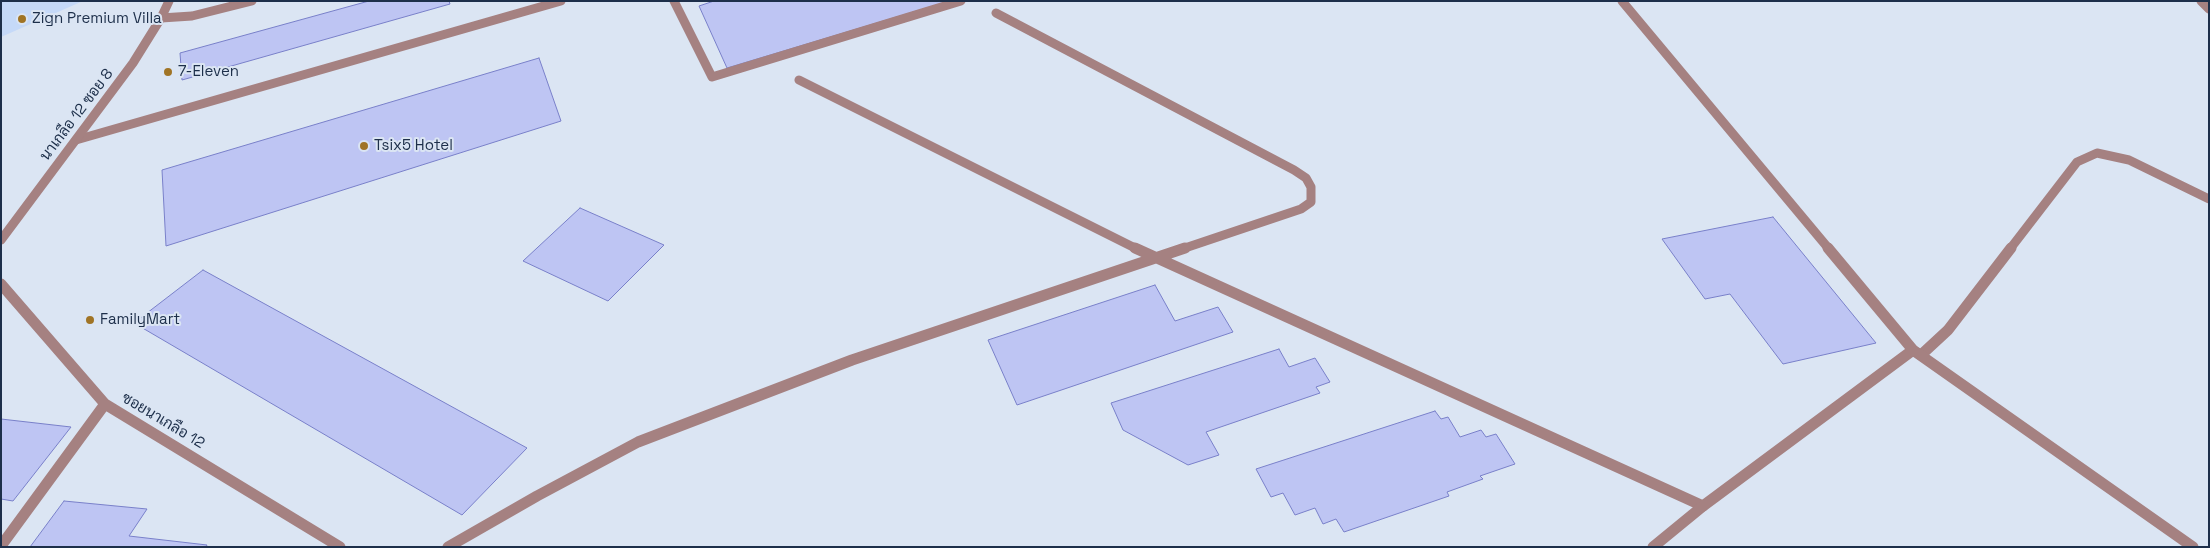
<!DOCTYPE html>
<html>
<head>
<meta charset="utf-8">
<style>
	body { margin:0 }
	#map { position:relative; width:2210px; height:548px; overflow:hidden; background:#dbe5f3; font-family:"Space Grotesk",sans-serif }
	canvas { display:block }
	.frame { position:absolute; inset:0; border:2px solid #1d2f4a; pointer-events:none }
</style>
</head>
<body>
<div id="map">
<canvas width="2210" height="548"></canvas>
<div class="frame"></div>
</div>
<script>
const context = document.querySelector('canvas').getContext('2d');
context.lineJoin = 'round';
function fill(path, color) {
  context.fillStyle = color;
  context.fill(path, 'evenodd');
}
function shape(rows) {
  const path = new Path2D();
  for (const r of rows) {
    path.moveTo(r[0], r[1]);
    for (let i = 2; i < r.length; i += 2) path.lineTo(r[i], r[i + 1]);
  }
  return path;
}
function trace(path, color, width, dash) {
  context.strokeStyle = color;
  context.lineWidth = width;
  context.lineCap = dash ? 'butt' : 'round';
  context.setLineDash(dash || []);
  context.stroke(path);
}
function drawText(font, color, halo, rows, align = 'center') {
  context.font = font + ' "Space Grotesk",Sarabun,sans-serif';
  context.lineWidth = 4;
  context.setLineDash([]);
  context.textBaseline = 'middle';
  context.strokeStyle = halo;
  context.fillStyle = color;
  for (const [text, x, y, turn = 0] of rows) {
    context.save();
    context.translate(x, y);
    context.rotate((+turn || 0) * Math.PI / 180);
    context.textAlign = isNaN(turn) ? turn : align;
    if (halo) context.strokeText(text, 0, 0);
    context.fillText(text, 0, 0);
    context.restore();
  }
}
const built = shape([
	[1,1,83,1,1,37]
]);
const building = shape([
	[369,1,449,1,450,4,182,80,180,53,369,1],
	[714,1,950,1,727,68,699,6,714,1],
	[539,58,561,121,166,246,162,170,539,58],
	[580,208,664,245,608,301,523,261,580,208],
	[1773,217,1876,343,1783,364,1730,294,1705,299,1662,239,1773,217],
	[203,270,527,448,462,515,134,323,203,270],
	[1155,285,1175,321,1218,307,1233,332,1017,405,988,340,1155,285],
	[1279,349,1289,367,1315,358,1330,382,1316,387,1320,393,1206,432,1219,455,1188,465,1123,430,1111,403,1279,349],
	[1435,411,1441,419,1448,417,1460,437,1481,430,1486,437,1496,434,1515,464,1480,476,1483,479,1447,492,1449,496,1344,532,1336,519,1323,524,1315,508,1295,515,1283,493,1271,497,1256,469,1435,411],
	[1,419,71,427,13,501,1,499,1,419],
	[64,501,147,509,129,536,207,545,206,547,30,547,64,501]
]);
const laneFar1 = shape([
	[674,1,712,77,961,1],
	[996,13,1294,170,1306,178,1311,187,1311,202,1301,209,1182,249],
	[161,18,192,16,252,1],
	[799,80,1137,249],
	[76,140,561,1],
	[2010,249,2077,162,2097,153,2129,160,2209,199]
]);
const lane = shape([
	[1135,248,1703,506],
	[1921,355,1948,330,2011,248],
	[448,547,537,496,638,442,852,360,1185,248]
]);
const streetFar1 = shape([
	[1622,1,1829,249],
	[2201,1,2209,9],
	[1,240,133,63,161,18,169,1]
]);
const street = shape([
	[1828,248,1913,350,2193,547],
	[1,284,105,404,340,547],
	[1,546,105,404],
	[1653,547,1703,506,1913,350]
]);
const markers = [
	[22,19,5,"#a07425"],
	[168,72,5,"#a07425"],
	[364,146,5,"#a07425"],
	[90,320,5,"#a07425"]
];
const poiNames = [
	["Zign Premium Villa",32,19],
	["7-Eleven",178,72],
	["Tsix5 Hotel",374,146],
	["FamilyMart",100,320]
];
const streetNames = [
	["นาเกลือ 12 ซอย 8",77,115,-53],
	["ซอยนาเกลือ 12",163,421,31]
];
fill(built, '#c5d9f8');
fill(building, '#bec5f3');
trace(building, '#7980c9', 1);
trace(laneFar1, '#a58181', 9);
trace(lane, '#a58181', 11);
trace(streetFar1, '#a58181', 9);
trace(street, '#a58181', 11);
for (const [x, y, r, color] of markers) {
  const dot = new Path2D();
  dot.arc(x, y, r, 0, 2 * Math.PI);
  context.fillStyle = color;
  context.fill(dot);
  trace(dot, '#dbe5f3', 2);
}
drawText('15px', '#1d2f4a', '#dbe5f3', poiNames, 'left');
drawText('15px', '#1d2f4a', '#dbe5f3', streetNames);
</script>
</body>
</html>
